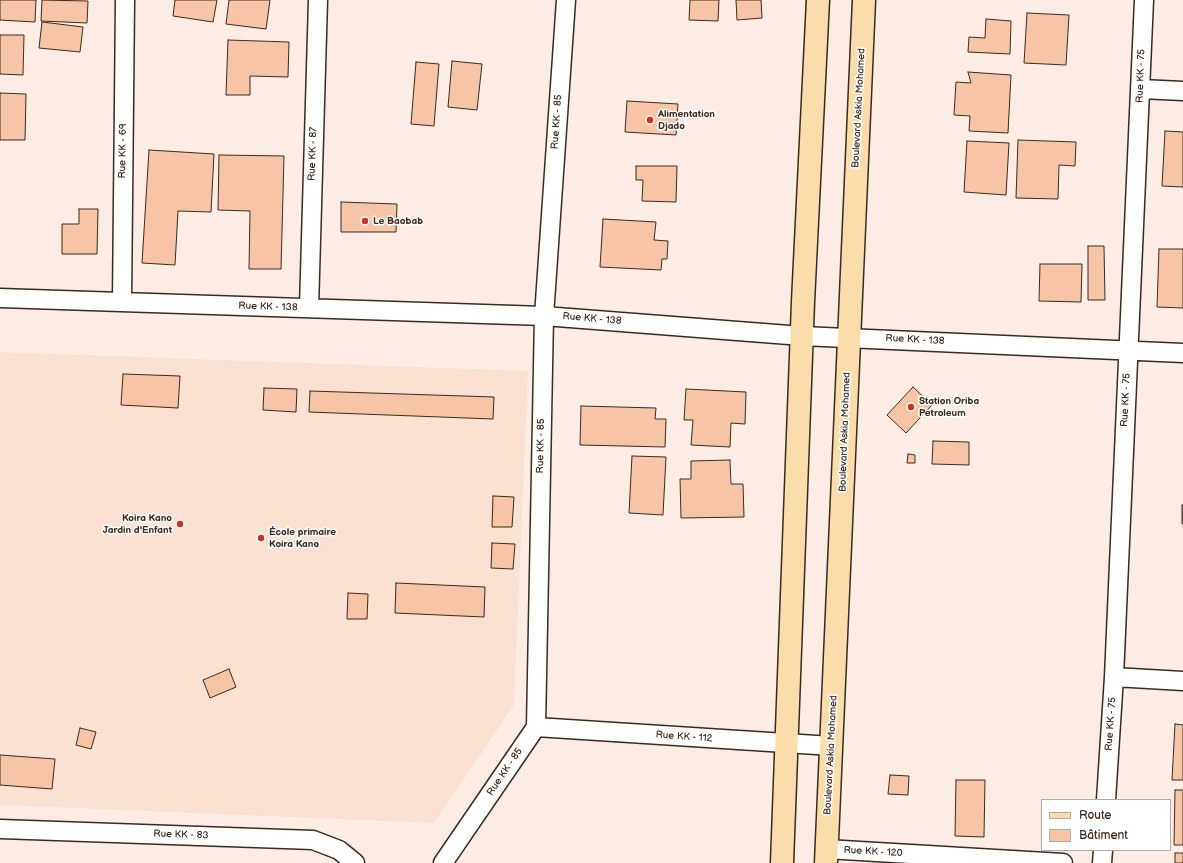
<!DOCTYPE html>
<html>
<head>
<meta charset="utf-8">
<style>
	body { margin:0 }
	#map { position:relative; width:1183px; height:863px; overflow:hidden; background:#fcede4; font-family:"Balsamiq Sans",sans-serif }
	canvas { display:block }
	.legend { position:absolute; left:1041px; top:799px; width:130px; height:52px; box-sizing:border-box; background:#fff; border:1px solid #b1aaa5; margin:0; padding:5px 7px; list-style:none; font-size:12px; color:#3b2a1e }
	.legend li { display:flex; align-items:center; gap:8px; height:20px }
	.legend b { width:20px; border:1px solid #b1aaa5 }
</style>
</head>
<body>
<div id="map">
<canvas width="1183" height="863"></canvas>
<ul class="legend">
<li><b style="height:5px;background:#fbddab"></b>Route</li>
<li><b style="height:11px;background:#f6c4a6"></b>Bâtiment</li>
</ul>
</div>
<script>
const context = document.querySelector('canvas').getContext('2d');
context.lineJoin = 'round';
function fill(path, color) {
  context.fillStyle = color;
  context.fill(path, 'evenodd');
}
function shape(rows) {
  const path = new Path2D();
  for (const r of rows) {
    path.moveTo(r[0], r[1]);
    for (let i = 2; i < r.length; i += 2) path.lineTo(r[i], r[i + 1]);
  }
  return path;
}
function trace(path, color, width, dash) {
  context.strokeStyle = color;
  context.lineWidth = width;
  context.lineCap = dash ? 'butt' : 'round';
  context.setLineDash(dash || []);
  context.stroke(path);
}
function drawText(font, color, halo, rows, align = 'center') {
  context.font = font + ' "Balsamiq Sans",sans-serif';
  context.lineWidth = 3;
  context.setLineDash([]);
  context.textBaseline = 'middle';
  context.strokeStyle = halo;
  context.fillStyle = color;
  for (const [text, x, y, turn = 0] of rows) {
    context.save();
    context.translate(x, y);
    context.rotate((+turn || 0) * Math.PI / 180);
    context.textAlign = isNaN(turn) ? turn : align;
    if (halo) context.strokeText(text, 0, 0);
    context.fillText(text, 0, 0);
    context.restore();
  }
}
const built = shape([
	[0,352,528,371,514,705,434,823,0,805]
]);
const building = shape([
	[0,0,36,0,35,22,0,20,0,0],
	[42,0,88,1,87,23,41,21,42,0],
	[175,0,217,0,213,22,173,16,175,0],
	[229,0,270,0,266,29,226,24,229,0],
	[690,0,719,0,718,21,689,20,690,0],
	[736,0,761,0,762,18,737,20,736,0],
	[1027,13,1069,15,1066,65,1024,63,1027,13],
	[986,19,1011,21,1010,54,968,52,969,37,985,38,986,19],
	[42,22,83,27,80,52,39,48,42,22],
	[0,35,24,35,23,75,0,74,0,35],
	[228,40,289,42,288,77,250,76,250,95,226,95,228,40],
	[452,61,482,64,477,110,448,107,452,61],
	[416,62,439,64,434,126,411,124,416,62],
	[968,72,1011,75,1008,133,969,131,970,116,954,115,956,82,971,83,968,72],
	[0,93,26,94,25,140,0,140,0,93],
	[627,101,678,104,676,135,625,132,627,101],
	[1165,131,1183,132,1183,187,1162,186,1165,131],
	[1018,140,1076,142,1075,166,1059,165,1058,199,1016,198,1018,140],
	[967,141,1009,143,1006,195,964,192,967,141],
	[149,150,214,154,211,212,178,211,175,265,142,263,149,150],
	[219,155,284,156,281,269,249,269,250,211,218,210,219,155],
	[636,166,677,166,676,202,642,201,643,180,636,180,636,166],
	[341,202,397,204,396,232,341,232,341,202],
	[79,209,98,209,97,254,62,254,62,224,79,224,79,209],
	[603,219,656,222,654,240,668,241,667,259,662,259,661,270,600,267,603,219],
	[1088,246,1104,246,1105,300,1088,300,1088,246],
	[1159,249,1183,249,1183,308,1157,307,1159,249],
	[1040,264,1082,264,1081,302,1039,301,1040,264],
	[123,374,180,376,178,408,121,405,123,374],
	[913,387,932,405,906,433,887,415,913,387],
	[264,388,297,389,296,412,263,410,264,388],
	[686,389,746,392,745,424,731,423,730,447,691,445,693,420,684,420,686,389],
	[310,391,494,397,493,419,309,412,310,391],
	[581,406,656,408,655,419,666,419,665,447,580,445,581,406],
	[933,441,969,442,969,465,932,464,933,441],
	[908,454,915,455,915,463,907,463,908,454],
	[632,456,666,457,663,515,629,513,632,456],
	[730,460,731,484,743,484,744,517,681,518,680,479,691,479,691,461,730,460],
	[493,496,514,497,512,527,492,527,493,496],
	[1182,505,1183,505,1183,524,1182,524,1182,505],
	[492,543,515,544,513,569,491,568,492,543],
	[396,583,485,587,484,617,395,613,396,583],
	[348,593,368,594,367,619,347,619,348,593],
	[229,669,236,687,210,698,203,680,229,669],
	[1175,724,1183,725,1183,780,1172,780,1175,724],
	[80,728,96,732,91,749,76,745,80,728],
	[0,755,55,759,52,789,0,785,0,755],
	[890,775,909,776,908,795,888,794,890,775],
	[956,780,985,780,984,837,955,836,956,780],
	[1175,790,1183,790,1183,845,1174,845,1175,790],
	[1175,853,1183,853,1183,863,1175,863,1175,853]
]);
const street = shape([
	[1141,89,1183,91],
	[0,298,544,316,802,336,1183,353],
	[122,302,125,0],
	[309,308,318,0],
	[1114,677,1183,681],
	[536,727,832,746],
	[1106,800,1114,677,1144,0],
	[0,829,313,840,339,850,355,863],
	[826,849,1063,863],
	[443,863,536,727,544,316,566,0],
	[1102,863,1103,850]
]);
const primary = shape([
	[782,863,803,302,818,0],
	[826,863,864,0]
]);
const markers = [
	[650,120,4,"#c8321e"],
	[365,221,4,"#c8321e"],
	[911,407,4,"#c8321e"],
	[180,524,4,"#c8321e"],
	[261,538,4,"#c8321e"]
];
const streetNames = [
	["Rue KK - 75",1141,76,-88],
	["Boulevard Askia Mohamed",859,108,-87],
	["Rue KK - 85",557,122,-86],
	["Rue KK - 69",123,151,-89],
	["Rue KK - 87",313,154,-88],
	["Rue KK - 138",268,307,2],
	["Rue KK - 138",592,319,5],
	["Rue KK - 138",915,340,3],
	["Rue KK - 75",1126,400,-87],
	["Boulevard Askia Mohamed",845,432,-88],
	["Rue KK - 85",541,446,-89],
	["Rue KK - 75",1111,724,-86],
	["Rue KK - 112",684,737,4],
	["Boulevard Askia Mohamed",831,755,-87],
	["Rue KK - 85",505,772,-56],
	["Rue KK - 83",181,835,2],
	["Rue KK - 120",873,852,3]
];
const poiNames = [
	["Alimentation",658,114],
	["Djado",658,126],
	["Le Baobab",373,221],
	["Station Oriba",919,401],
	["Petroleum",919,413],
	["Koira Kano",172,518,"right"],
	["Jardin d'Enfant",172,530,"right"],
	["École primaire",269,532],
	["Koira Kano",269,544]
];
fill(built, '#fae1d1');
fill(building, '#f6c4a6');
trace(building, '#3b2a1e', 1);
trace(street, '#3b2a1e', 21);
trace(primary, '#3b2a1e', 25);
trace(street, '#fff', 18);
trace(primary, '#fbddab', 22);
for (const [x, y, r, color] of markers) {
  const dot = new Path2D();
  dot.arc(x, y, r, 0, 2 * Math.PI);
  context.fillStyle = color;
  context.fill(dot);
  trace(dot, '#fff', 1.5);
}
drawText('10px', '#3b2a1e', '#fff', streetNames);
drawText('bold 10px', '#3b2a1e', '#fff', poiNames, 'left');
</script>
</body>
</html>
